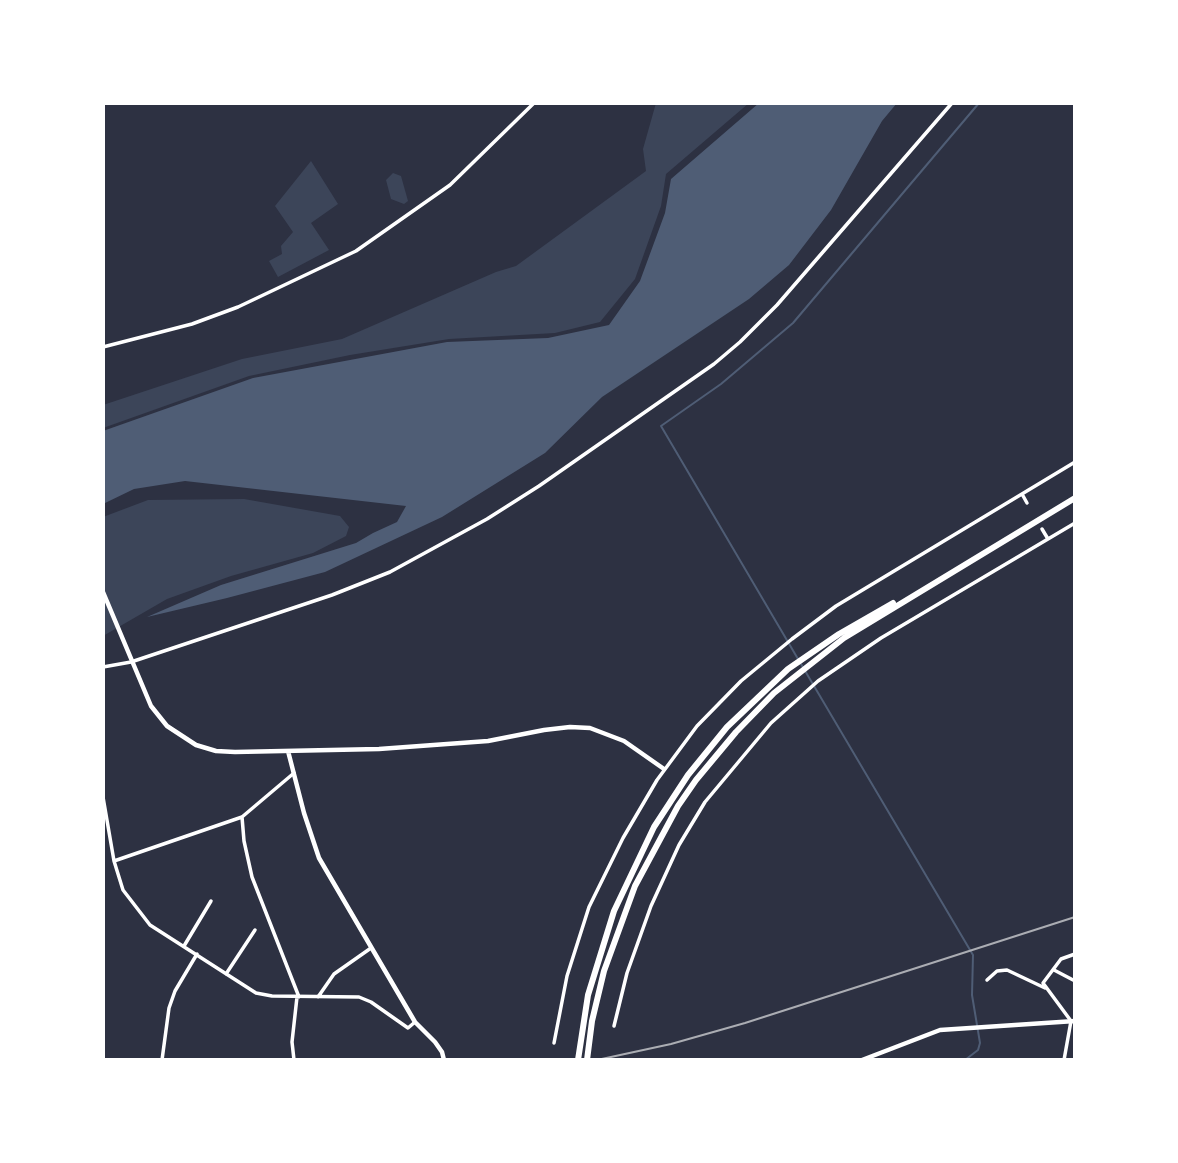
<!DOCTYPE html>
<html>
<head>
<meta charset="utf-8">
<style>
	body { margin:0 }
	#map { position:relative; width:1178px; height:1163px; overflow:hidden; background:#2d3142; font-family:Signika,sans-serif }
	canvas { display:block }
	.frame { position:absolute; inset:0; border:105px solid #fff; pointer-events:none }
</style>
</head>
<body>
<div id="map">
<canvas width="1178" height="1163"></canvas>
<div class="frame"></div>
</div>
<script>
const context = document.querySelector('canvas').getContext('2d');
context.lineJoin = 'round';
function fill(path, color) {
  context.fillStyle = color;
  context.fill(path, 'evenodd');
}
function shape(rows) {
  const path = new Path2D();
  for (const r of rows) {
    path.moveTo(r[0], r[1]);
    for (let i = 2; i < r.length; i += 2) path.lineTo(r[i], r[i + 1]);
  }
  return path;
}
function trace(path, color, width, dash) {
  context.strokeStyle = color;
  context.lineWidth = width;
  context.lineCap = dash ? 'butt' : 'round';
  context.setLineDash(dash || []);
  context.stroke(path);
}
const green = shape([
	[656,103,749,103,666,174,661,206,635,279,600,322,555,333,449,339,350,355,249,376,103,428,103,405,242,359,342,339,496,272,516,266,646,171,643,149],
	[311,161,338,204,311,223,329,250,278,277,269,261,282,254,281,246,293,232,275,206],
	[393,173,401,176,408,201,404,204,391,199,386,180],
	[244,499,340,516,349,527,346,536,313,553,231,576,167,599,103,636,103,517,148,500]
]);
const water = shape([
	[759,103,897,103,882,121,831,210,789,265,749,299,602,397,545,453,442,517,325,572,227,598,147,617,221,585,356,543,373,533,397,522,406,506,185,481,134,489,103,504,103,431,253,378,447,342,548,338,609,325,640,281,665,213,671,179]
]);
const stream = shape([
	[798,659,661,426,721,384,793,323,979,103],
	[801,664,973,955,972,995,980,1043,978,1050,965,1060]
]);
const minor = shape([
	[103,347,192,324,238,307,356,251,450,185,534,103],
	[1022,494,1027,503],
	[1042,529,1048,539],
	[103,667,131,662,332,595,390,572,487,519,539,486,714,364,740,342,777,305,952,103],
	[103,797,114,861,123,890,150,925,256,993,272,996,359,997,371,1002,408,1028,415,1022],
	[242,817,244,841,252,877,299,997],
	[114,861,242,817,294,773],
	[184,946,211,901],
	[1054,970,1075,981],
	[226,974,255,930],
	[987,980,997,971,1007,970,1045,988],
	[318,997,334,974,371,948],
	[614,1026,627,973,651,906,679,845,705,802,771,723,818,681,881,638,1075,523],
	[554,1043,567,976,589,907,623,838,657,780,697,726,741,681,792,639,836,606,1075,462],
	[162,1060,169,1008,175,991,197,954],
	[294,1060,292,1042,297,997],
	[1064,1060,1071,1021,1043,983,1061,959,1075,954]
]);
const tertiary = shape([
	[103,592,151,706,167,726,196,745,216,751,235,752,379,749,488,741,544,730,570,727,590,728,624,741,664,769],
	[288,751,304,813,319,858,415,1022,435,1042,442,1052,444,1060],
	[862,1060,940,1030,1075,1021]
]);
const trunk = shape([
	[578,1060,588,995,614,911,654,827,688,775,727,727,788,669,839,634,893,603],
	[587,1060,592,1021,604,971,635,886,678,806,696,780,736,732,774,693,844,638,1075,498]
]);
const rail = shape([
	[597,1060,671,1044,745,1023,1075,917]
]);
fill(green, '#3c4559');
fill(water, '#4f5d75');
trace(stream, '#4f5d75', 2);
trace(minor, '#fff', 3.5);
trace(tertiary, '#fff', 4.5);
trace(trunk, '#fff', 6);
trace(rail, '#abadb3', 2);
</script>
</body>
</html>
